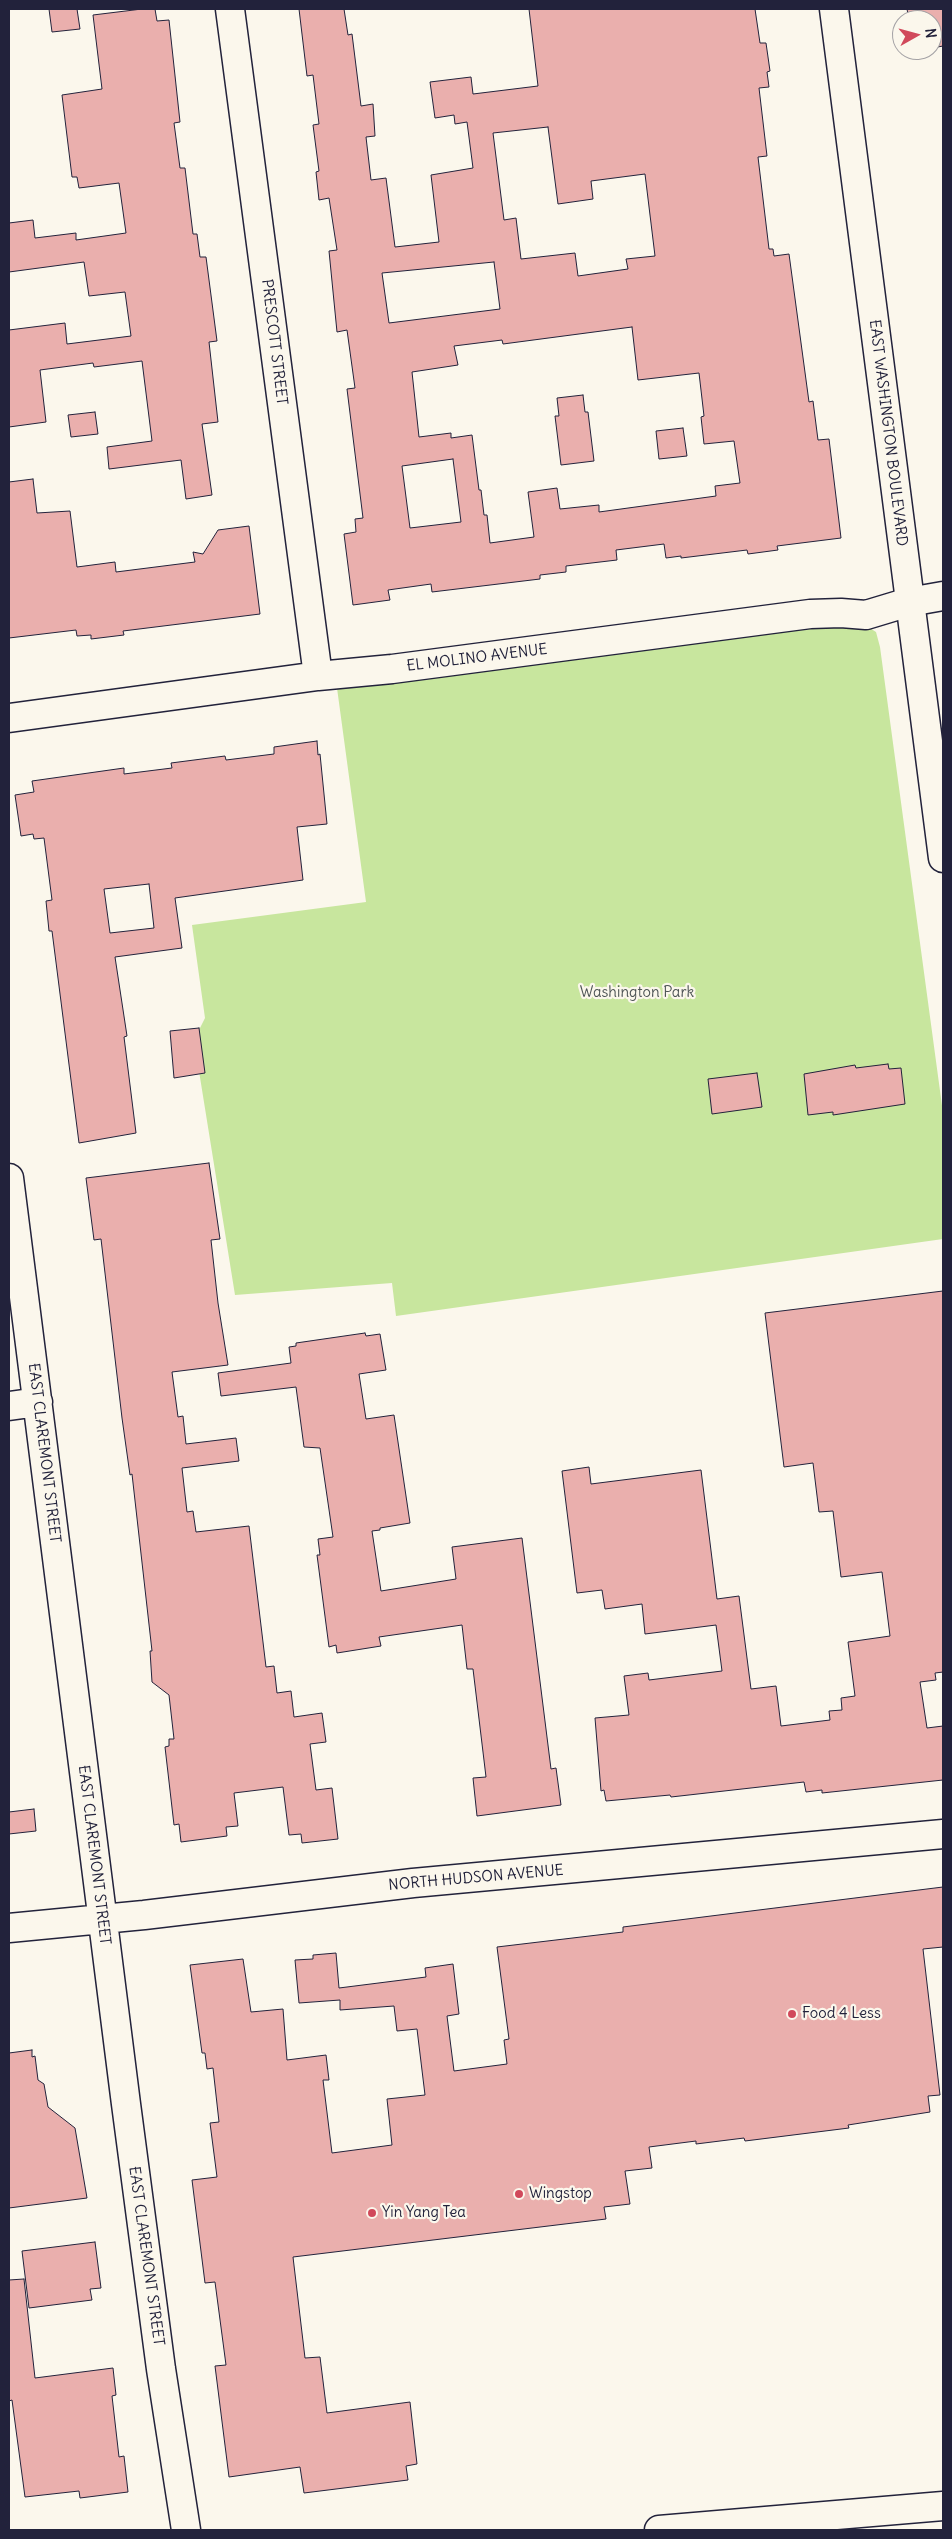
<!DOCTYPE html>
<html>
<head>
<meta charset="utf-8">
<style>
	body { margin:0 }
	#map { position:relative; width:952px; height:2539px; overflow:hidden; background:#fbf7ec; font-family:Delius,sans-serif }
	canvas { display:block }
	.frame { position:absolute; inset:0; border:10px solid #22223b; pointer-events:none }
	.north { position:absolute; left:892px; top:10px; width:50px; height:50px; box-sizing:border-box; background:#fbf7ec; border:1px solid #a4a2a5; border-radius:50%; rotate:83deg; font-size:14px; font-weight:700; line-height:20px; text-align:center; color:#22223b }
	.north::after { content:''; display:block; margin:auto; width:18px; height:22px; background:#d1495b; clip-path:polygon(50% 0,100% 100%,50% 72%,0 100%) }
</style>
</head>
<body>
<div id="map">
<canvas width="952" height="2539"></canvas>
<div class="frame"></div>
<div class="north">N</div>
</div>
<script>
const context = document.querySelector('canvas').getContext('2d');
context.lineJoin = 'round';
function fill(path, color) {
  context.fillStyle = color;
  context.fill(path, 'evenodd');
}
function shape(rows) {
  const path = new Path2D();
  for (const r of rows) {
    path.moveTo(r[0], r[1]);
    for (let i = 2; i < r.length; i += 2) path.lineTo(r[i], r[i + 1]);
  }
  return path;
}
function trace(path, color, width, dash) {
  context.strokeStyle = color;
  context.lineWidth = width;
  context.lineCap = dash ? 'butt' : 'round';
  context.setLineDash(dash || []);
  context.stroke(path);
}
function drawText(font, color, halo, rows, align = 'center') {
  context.font = font + ' Delius,sans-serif';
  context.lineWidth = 4.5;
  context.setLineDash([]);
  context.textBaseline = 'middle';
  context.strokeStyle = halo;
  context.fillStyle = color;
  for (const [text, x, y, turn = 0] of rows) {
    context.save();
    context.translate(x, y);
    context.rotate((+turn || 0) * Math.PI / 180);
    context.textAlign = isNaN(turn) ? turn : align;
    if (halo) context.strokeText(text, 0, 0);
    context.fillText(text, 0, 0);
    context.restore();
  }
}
const green = shape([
	[851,621,862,623,876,632,880,647,943,1113,943,1239,396,1316,392,1283,235,1295,194,1040,205,1018,192,925,366,902,337,688]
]);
const building = shape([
	[49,9,77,9,80,29,52,32,49,9],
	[142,9,155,9,157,21,169,20,180,122,174,123,180,168,185,168,193,234,197,234,200,257,206,257,217,341,209,342,218,422,202,424,212,495,186,499,181,460,109,469,107,447,152,441,142,361,94,367,93,363,40,370,46,422,9,427,9,330,65,323,67,344,131,336,125,292,89,296,84,262,9,272,9,223,33,220,35,238,76,233,76,240,126,233,119,183,79,188,77,177,72,177,62,95,102,89,93,15,142,9],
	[299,9,344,9,348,35,352,34,361,106,373,104,375,136,366,137,371,180,386,178,395,247,439,242,431,175,473,168,467,122,455,124,454,115,435,118,430,82,471,77,473,94,538,86,529,9,755,9,760,43,766,43,770,71,767,72,769,87,759,88,767,156,758,157,769,249,773,249,774,256,789,254,809,402,813,401,818,440,829,439,841,538,777,546,778,550,748,554,747,550,681,558,681,556,666,558,664,544,616,550,617,560,566,566,566,572,540,575,540,579,432,592,431,584,388,590,390,600,353,605,344,534,356,532,355,519,363,518,347,389,355,388,347,330,337,332,329,251,337,250,329,198,319,200,316,172,319,171,313,125,319,124,313,75,307,76,299,9],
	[548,127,558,204,593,199,591,181,645,174,655,256,626,259,628,269,578,276,575,253,521,259,516,218,504,220,493,133,548,127],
	[494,262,500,309,389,323,382,273,494,262],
	[632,327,638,380,699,373,704,416,701,417,704,444,734,441,740,483,715,486,716,496,599,512,599,505,560,509,557,488,528,492,534,537,490,543,487,515,484,515,481,490,479,490,472,435,451,438,451,433,419,437,412,372,458,365,454,346,502,340,503,344,632,327],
	[453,459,461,522,410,528,402,466,453,459],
	[907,9,943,9,943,46,932,48,932,20,909,20,907,9],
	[583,395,585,412,588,412,594,461,561,465,555,416,559,416,557,398,583,395],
	[95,412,98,434,71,437,68,415,95,412],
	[683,428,687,456,659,459,656,431,683,428],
	[33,479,37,513,70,511,77,567,115,562,116,572,195,562,193,552,203,554,218,530,249,526,260,614,123,631,124,635,91,639,91,635,77,636,76,630,9,638,9,482,33,479],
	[317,741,318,755,320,754,327,824,297,827,303,880,175,898,182,948,115,957,127,1036,124,1037,136,1133,79,1143,52,931,49,931,46,901,52,900,44,838,34,839,33,834,21,836,15,795,34,792,32,781,124,768,124,774,172,768,171,763,225,756,226,760,274,754,274,747,317,741],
	[149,884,154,928,110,933,104,889,149,884],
	[199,1028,205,1073,174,1078,170,1031,199,1028],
	[888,1064,889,1069,901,1068,905,1104,833,1115,833,1112,808,1115,804,1074,855,1065,856,1068,888,1064],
	[757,1073,762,1107,712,1114,708,1079,757,1073],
	[209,1163,220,1239,211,1240,218,1303,228,1365,172,1372,178,1417,183,1416,186,1444,236,1438,239,1461,182,1468,187,1512,193,1511,196,1532,249,1526,266,1667,274,1666,277,1693,291,1691,294,1717,322,1713,326,1742,310,1744,316,1790,332,1788,338,1839,302,1843,301,1834,289,1835,283,1787,234,1793,238,1826,226,1827,227,1836,181,1842,179,1824,174,1825,165,1747,169,1746,169,1739,174,1739,169,1695,152,1682,150,1651,152,1651,132,1474,130,1475,122,1418,101,1239,94,1240,86,1178,209,1163],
	[943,1291,943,1672,935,1673,936,1680,920,1682,927,1728,943,1726,943,1780,822,1793,822,1790,806,1792,804,1782,671,1797,670,1795,606,1801,604,1790,601,1791,595,1718,629,1715,624,1676,648,1673,649,1680,722,1671,716,1625,645,1634,642,1604,605,1609,602,1590,577,1593,562,1471,589,1467,591,1484,701,1470,717,1599,739,1596,751,1689,776,1686,781,1726,830,1720,829,1711,842,1710,841,1698,855,1696,848,1642,890,1636,882,1572,841,1577,833,1511,819,1512,813,1463,784,1467,765,1313,943,1291],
	[365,1333,366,1336,380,1334,386,1370,359,1374,366,1419,394,1415,410,1523,380,1528,380,1530,372,1531,381,1591,456,1579,452,1547,522,1538,551,1769,556,1768,561,1805,477,1816,473,1778,486,1777,473,1669,467,1669,462,1625,379,1637,381,1646,337,1653,336,1645,329,1647,317,1555,320,1555,318,1539,333,1537,320,1448,304,1447,296,1387,221,1396,218,1373,291,1363,289,1347,296,1346,296,1343,365,1333],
	[34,1809,36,1831,9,1834,9,1812,34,1809],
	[943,1887,943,1947,923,1949,940,2095,928,2096,930,2112,848,2125,849,2128,745,2141,744,2138,696,2144,696,2141,649,2147,652,2168,625,2171,630,2204,604,2207,606,2219,293,2257,305,2358,320,2357,327,2413,410,2402,417,2464,406,2466,408,2480,304,2493,300,2467,229,2477,215,2366,226,2365,215,2282,205,2283,192,2180,217,2177,210,2123,219,2122,213,2068,207,2069,205,2053,202,2053,190,1965,243,1959,251,2012,283,2009,287,2060,326,2055,329,2080,323,2080,332,2153,392,2145,387,2099,425,2095,417,2029,397,2031,394,2006,340,2010,340,2000,299,2003,295,1960,313,1959,313,1955,336,1953,339,1988,426,1977,425,1968,453,1964,459,2014,447,2016,454,2071,507,2064,504,2040,509,2039,497,1947,623,1932,623,1927,943,1887],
	[32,2050,32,2057,35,2056,38,2080,44,2084,48,2107,75,2128,87,2198,9,2208,9,2053,32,2050],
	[95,2242,101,2288,90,2289,92,2300,29,2308,22,2251,95,2242],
	[24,2279,35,2378,113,2368,116,2395,112,2396,119,2457,124,2456,128,2492,80,2498,79,2491,25,2497,12,2400,9,2401,9,2280,24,2279]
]);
const minor = shape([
	[230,9,318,676],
	[9,718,318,676,392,669,810,614,841,613,866,615,909,602,943,596],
	[9,1178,126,2104,161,2369,186,2530],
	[9,1406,38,1402],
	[9,1928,144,1915,413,1883,943,1834]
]);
const major = shape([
	[834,9,943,858],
	[659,2530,943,2506]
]);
const markers = [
	[792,2014,5,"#d1495b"],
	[519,2194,5,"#d1495b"],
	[372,2213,5,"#d1495b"]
];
const streetNames = [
	["PRESCOTT STREET",274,342,83],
	["EAST WASHINGTON BOULEVARD",888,433,83],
	["EL MOLINO AVENUE",477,658,-7],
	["EAST CLAREMONT STREET",44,1453,83],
	["EAST CLAREMONT STREET",94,1855,83],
	["NORTH HUDSON AVENUE",476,1878,-5],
	["EAST CLAREMONT STREET",146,2256,82]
];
const parkNames = [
	["Washington Park",637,993]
];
const poiNames = [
	["Food 4 Less",802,2014],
	["Wingstop",529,2194],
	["Yin Yang Tea",382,2213]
];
fill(green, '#c8e69e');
fill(building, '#eaafad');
trace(building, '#22223b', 1);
trace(minor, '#22223b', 31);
trace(major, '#22223b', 31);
trace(minor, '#fbf7ec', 28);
trace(major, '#fbf7ec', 28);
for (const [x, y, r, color] of markers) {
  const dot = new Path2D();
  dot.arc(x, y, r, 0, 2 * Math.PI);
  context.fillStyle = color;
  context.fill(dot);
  trace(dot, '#fbf7ec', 2);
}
drawText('15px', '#22223b', '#fbf7ec', streetNames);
drawText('15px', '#4c5354', '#fbf7ec', parkNames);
drawText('15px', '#22223b', '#fbf7ec', poiNames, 'left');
</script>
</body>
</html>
